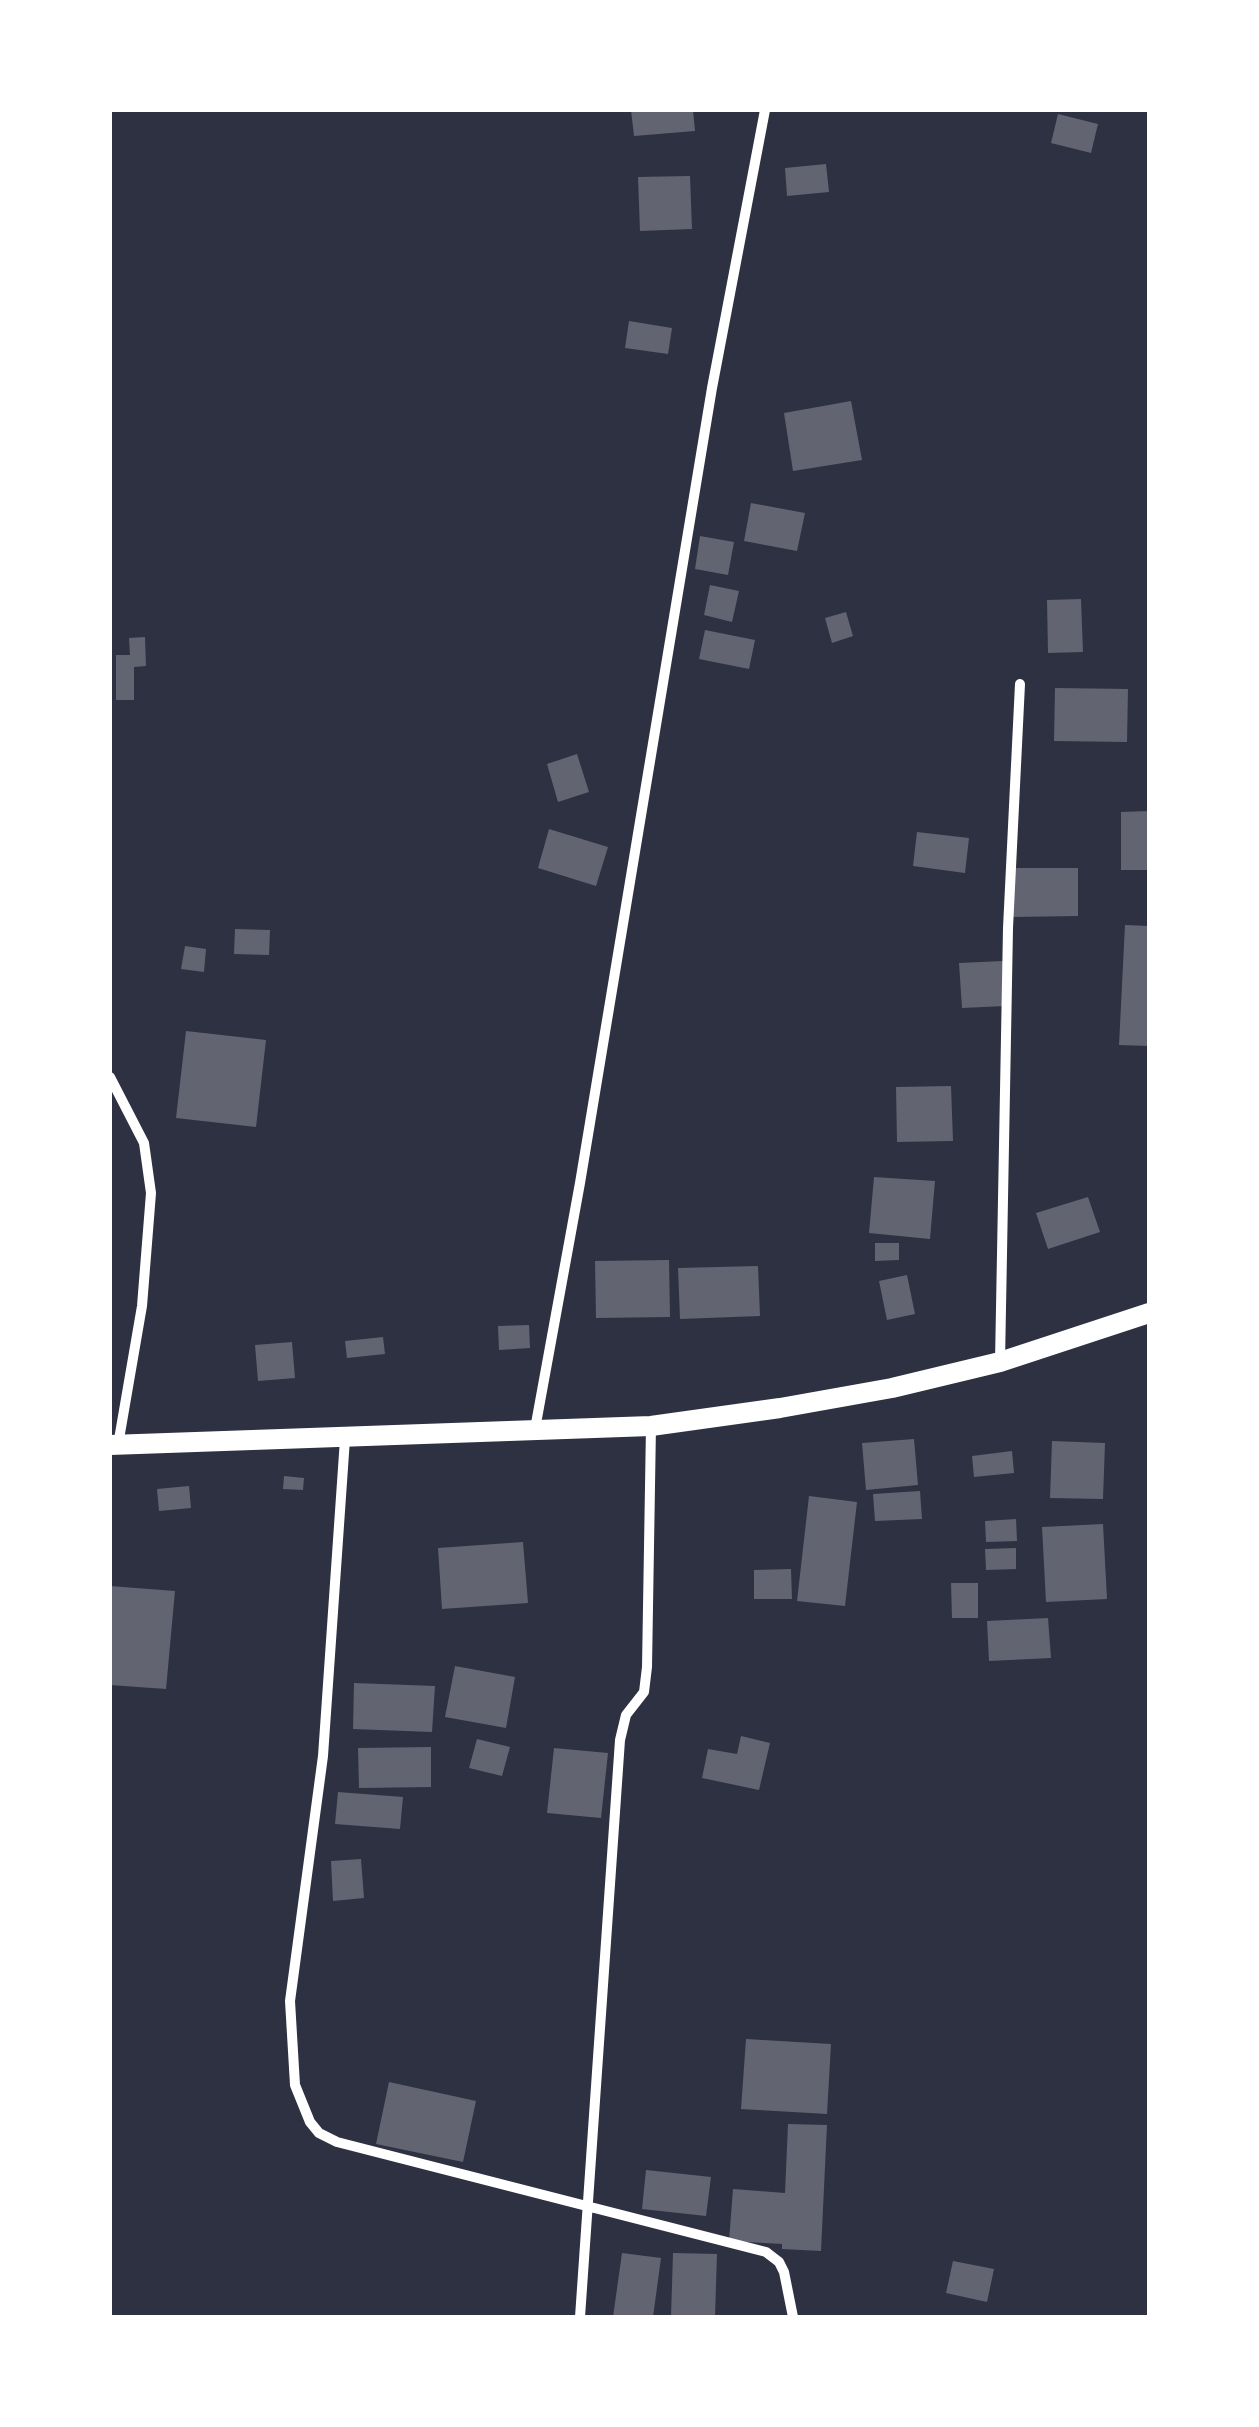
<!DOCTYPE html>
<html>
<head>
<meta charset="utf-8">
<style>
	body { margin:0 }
	#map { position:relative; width:1259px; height:2427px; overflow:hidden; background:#2d3142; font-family:Ubuntu,sans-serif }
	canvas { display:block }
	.frame { position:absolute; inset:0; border:112px solid #fff; pointer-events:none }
</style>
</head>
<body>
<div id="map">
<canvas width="1259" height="2427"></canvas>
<div class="frame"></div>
</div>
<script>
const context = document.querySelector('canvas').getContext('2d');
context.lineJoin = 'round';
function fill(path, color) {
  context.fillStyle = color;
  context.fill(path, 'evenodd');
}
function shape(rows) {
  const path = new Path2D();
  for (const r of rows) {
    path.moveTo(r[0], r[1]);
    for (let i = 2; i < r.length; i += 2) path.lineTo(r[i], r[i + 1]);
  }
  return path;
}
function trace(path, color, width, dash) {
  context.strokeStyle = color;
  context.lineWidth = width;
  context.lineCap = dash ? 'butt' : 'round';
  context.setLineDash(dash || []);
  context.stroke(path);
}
const building = shape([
	[631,110,693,110,695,131,634,136],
	[1058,114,1098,124,1091,153,1051,143],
	[826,164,829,192,787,196,785,168],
	[690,176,692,229,640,231,638,177],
	[629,321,672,328,668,354,625,348],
	[851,401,862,460,793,471,784,413],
	[751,503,805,513,797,551,744,541],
	[700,536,734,542,728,575,695,569],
	[710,585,739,591,732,622,704,615],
	[1081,599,1083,652,1048,653,1047,600],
	[846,612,853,636,832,643,825,618],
	[705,630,755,640,749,669,699,659],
	[145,637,146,666,134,667,134,700,116,700,116,655,130,655,129,638],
	[1055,688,1128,689,1127,742,1054,741],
	[577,754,589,792,558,802,547,764],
	[1149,811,1149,870,1121,870,1121,812],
	[549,829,608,847,596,886,538,868],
	[917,832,969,838,965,873,913,866],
	[1012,868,1078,868,1078,916,1013,917],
	[1125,925,1149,926,1149,1046,1119,1045],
	[235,929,270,930,269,955,234,954],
	[185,946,206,949,204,972,181,969],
	[1003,961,1005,1006,962,1008,959,963],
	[186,1031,266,1040,256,1127,176,1118],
	[951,1086,953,1141,897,1142,896,1087],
	[874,1177,935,1181,930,1239,869,1233],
	[1088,1197,1100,1232,1048,1249,1036,1213],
	[875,1243,899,1243,899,1260,875,1261],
	[669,1260,670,1317,596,1318,595,1261],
	[758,1266,760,1316,680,1319,678,1268],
	[907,1275,915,1314,887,1320,879,1281],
	[529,1325,530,1348,499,1350,498,1326],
	[383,1337,385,1354,347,1358,345,1341],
	[292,1342,295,1378,258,1381,255,1345],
	[914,1439,918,1485,866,1490,862,1443],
	[1052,1441,1105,1443,1103,1499,1050,1498],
	[1012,1451,1014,1473,974,1477,972,1456],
	[284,1476,304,1478,303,1490,283,1489],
	[189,1486,191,1508,159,1511,157,1489],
	[920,1491,922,1519,875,1521,873,1494],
	[809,1496,857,1502,845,1606,797,1601],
	[1016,1519,1017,1541,986,1542,985,1521],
	[1103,1524,1107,1599,1046,1602,1042,1527],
	[523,1542,528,1603,442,1609,438,1548],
	[1016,1548,1016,1569,986,1570,985,1549],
	[791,1569,792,1599,754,1599,754,1570],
	[951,1583,978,1583,978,1618,952,1618],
	[110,1586,175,1591,166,1689,110,1685],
	[1048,1618,1051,1658,989,1661,987,1621],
	[455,1666,515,1677,506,1728,445,1717],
	[354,1683,435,1686,432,1732,353,1729],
	[741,1736,770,1743,759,1790,702,1778,708,1749,737,1754],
	[477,1739,510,1747,502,1776,469,1768],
	[431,1747,431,1787,359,1788,358,1748],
	[554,1748,608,1753,601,1818,547,1813],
	[338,1792,403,1797,400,1829,335,1824],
	[361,1859,364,1898,333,1901,331,1861],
	[746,2039,831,2044,827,2114,741,2109],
	[389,2082,476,2101,463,2162,376,2144],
	[788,2124,827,2125,821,2251,782,2249,782,2244,729,2241,733,2189,785,2193],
	[646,2170,711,2177,706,2216,642,2209],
	[622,2253,661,2258,653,2317,613,2317],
	[673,2253,717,2254,715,2317,671,2317],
	[953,2261,994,2269,987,2302,946,2293]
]);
const minor = shape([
	[110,1077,144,1143,151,1193,142,1306,118,1445],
	[1000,1362,1008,928,1020,684],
	[535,1429,580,1183,712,388,765,110],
	[345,1439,323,1756,290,2001,295,2085,310,2122,319,2133,337,2142,766,2252,779,2262,784,2272,793,2317],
	[580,2317,620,1740,626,1715,644,1692,647,1667,651,1426]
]);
const secondary = shape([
	[110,1445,651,1426,780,1408,892,1388,1000,1362,1149,1313]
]);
fill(building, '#626471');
trace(minor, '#fff', 10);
trace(secondary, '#fff', 20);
</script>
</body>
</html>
